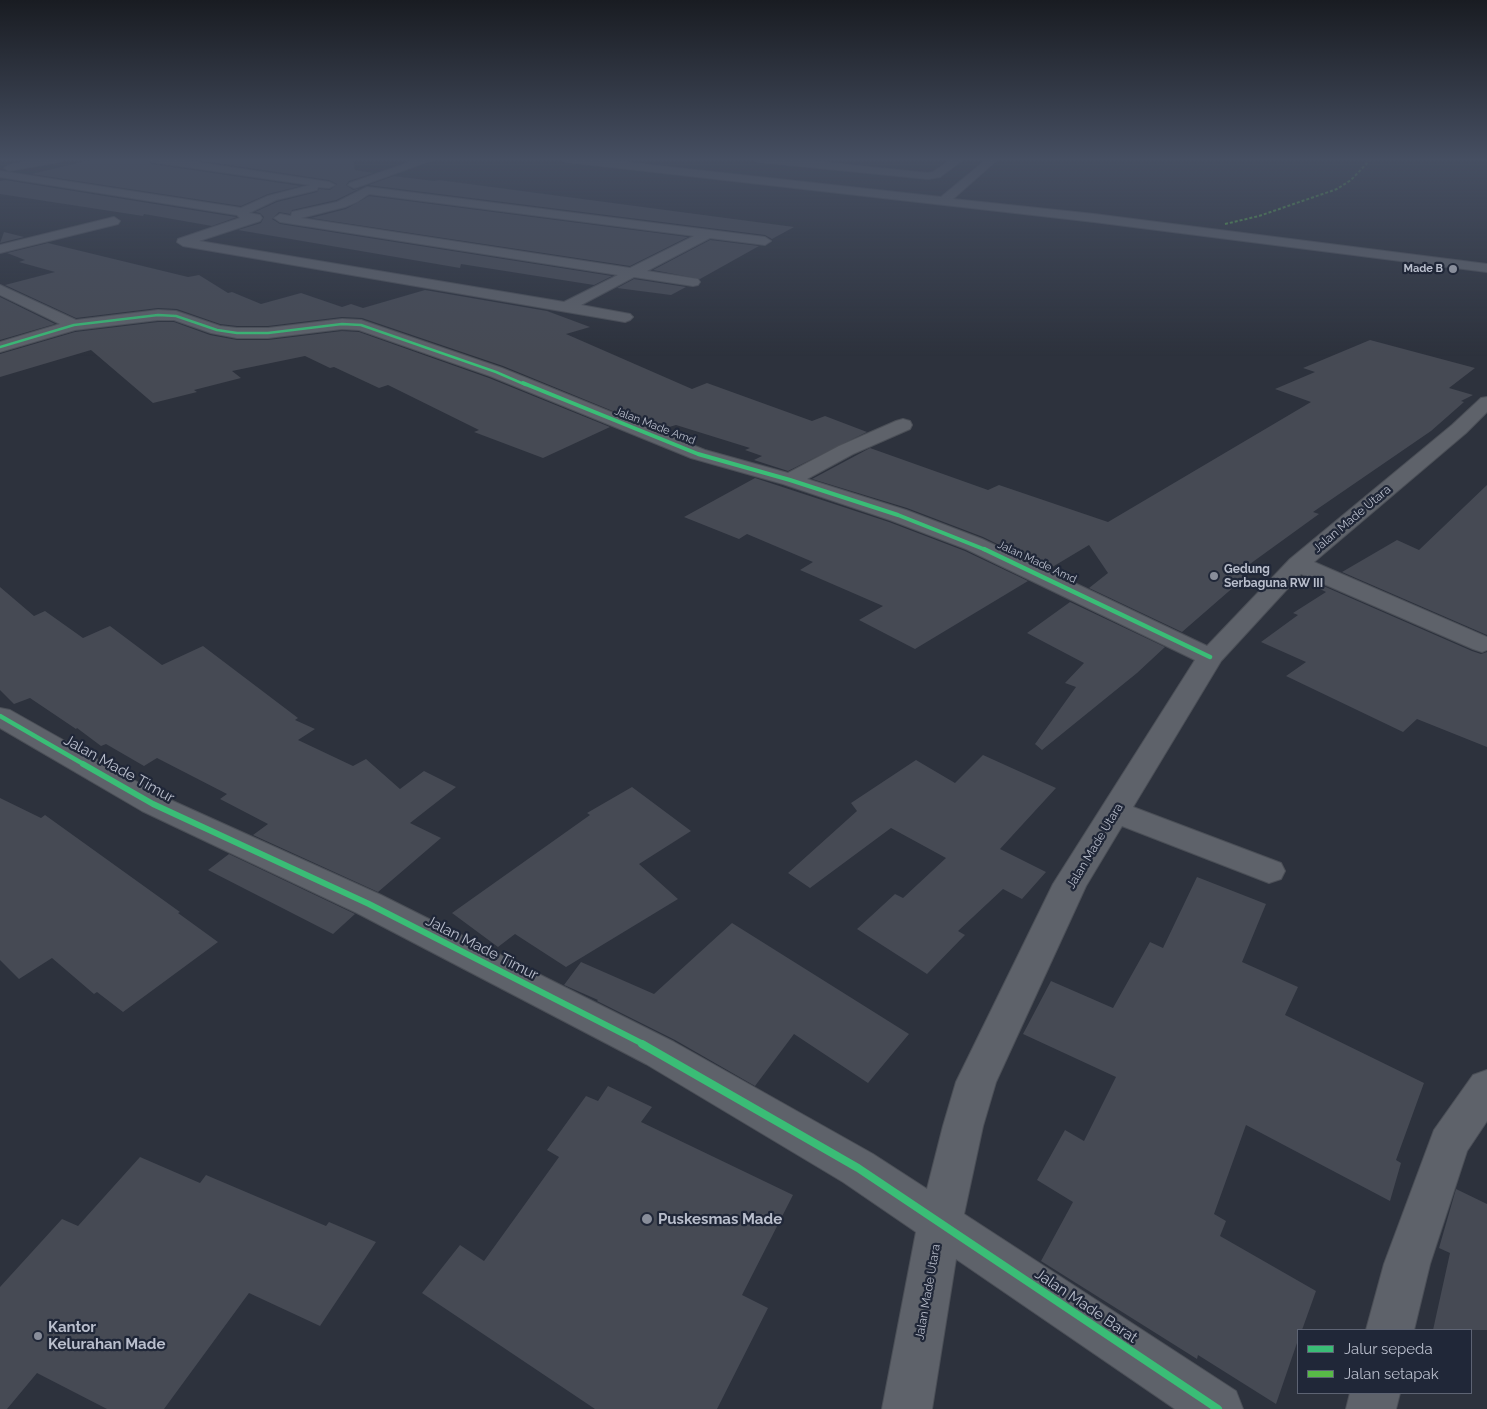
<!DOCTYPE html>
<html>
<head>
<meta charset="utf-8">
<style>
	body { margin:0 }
	#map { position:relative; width:1487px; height:1409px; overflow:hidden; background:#2d323d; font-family:Raleway,sans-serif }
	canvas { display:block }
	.legend { position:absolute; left:1297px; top:1329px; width:175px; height:65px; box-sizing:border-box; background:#202738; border:1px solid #5d6373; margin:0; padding:6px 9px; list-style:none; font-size:15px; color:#b9becc }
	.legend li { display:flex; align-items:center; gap:10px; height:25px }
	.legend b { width:25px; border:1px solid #5d6373 }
</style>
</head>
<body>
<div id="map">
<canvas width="1487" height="1409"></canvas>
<ul class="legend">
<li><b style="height:6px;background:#3abd76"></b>Jalur sepeda</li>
<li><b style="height:6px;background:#58b947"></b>Jalan setapak</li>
</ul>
</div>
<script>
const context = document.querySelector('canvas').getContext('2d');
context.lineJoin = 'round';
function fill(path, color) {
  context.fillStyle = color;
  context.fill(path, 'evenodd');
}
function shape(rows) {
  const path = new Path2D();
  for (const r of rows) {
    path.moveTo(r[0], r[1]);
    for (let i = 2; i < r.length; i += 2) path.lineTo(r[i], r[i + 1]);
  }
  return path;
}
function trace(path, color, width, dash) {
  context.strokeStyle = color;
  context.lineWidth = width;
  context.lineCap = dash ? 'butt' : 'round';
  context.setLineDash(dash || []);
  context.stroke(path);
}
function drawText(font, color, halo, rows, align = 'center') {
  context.font = font + ' Raleway,sans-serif';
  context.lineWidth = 4.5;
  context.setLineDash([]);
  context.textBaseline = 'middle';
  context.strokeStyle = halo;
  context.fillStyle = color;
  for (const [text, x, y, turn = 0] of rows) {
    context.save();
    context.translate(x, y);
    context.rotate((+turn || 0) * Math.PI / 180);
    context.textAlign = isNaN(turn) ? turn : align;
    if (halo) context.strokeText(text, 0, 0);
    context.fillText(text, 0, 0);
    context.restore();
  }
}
const building = shape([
	[94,159,145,159,152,164,301,186,268,194,241,206,31,174],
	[189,159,353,159,355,170,374,173,349,181,346,185,353,190,361,188,336,200,292,210,290,214,279,212,272,219,280,224,612,276,594,285,461,264,460,268,238,230,261,223,264,217,260,213,255,212,277,202,317,192,319,189,330,190,337,184,329,180],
	[394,176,434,181,439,180,794,227,772,239,765,235,368,185],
	[5,180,236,217,237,217,212,226,144,214,143,216,0,194,0,181],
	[369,196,688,237,630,266,311,218,346,209],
	[4,232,24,237,0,243],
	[710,240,759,246,700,279,653,270],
	[48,243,188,277,199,275,228,293,232,292,261,304,301,293,342,307,351,304,363,308,425,290,547,311,590,327,566,334,692,389,707,383,812,421,825,416,867,432,788,471,754,460,762,456,745,450,750,448,676,425,659,430,503,366,362,318,342,317,268,326,237,326,220,324,177,309,158,308,76,318,5,285,55,272,19,262,25,260,7,253],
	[634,279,686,287,671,295,617,288],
	[0,297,55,324,0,340],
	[158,322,174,322,210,335,237,340,268,340,342,331,359,332,489,378,610,427,543,458,474,432,479,430,388,385,379,388,334,367,330,368,305,356,232,371,241,378,194,390,197,392,153,403,91,350,0,377,0,354,75,332],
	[1370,340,1475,368,1449,388,1473,395,1461,401,1464,402,1431,431,1313,512,1319,514,1243,569,1251,572,1182,632,1089,588,1108,573,1089,545,1049,569,983,537,907,508,812,479,870,448,988,490,999,485,1108,522,1311,402,1275,389,1315,372,1303,368],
	[755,478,889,522,965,551,1028,581,915,649,859,620,883,606,800,570,813,562,747,534,739,539,684,517],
	[1487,485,1487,635,1342,572,1397,540,1419,550],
	[1321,585,1472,651,1481,654,1487,652,1487,747,1417,719,1403,732,1286,676,1306,662,1261,642,1298,615,1293,613,1326,592,1316,587],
	[0,587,34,616,45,611,83,638,110,626,162,665,203,646,298,718,295,720,315,729,298,740,353,766,366,759,400,789,424,771,456,787,410,823,441,838,378,892,253,835,268,824,220,799,227,794,157,758,144,766,106,744,101,746,77,728,76,729,30,698,14,704,0,690],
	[1070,602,1165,647,1137,673,1042,750,1035,744,1076,687,1065,683,1084,663,1027,633],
	[983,755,1056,788,1000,849,1046,872,1022,899,1003,889,958,931,965,935,927,974,857,929,895,894,903,898,946,858,891,828,810,888,788,873,857,811,851,803,916,760,955,783],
	[632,787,691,831,639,864,678,899,566,967,515,934,498,947,452,913,590,815,587,813],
	[0,798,41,818,45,815,180,912,178,913,218,942,123,1012,97,992,94,994,52,958,19,979,0,960],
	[229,854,353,913,355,914,333,934,208,870],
	[1197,877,1266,904,1242,962,1298,987,1285,1015,1424,1083,1396,1160,1401,1163,1390,1201,1246,1125,1214,1214,1226,1221,1220,1236,1316,1291,1302,1330,1298,1330,1298,1340,1276,1404,1198,1355,1197,1359,1041,1261,1073,1202,1037,1180,1065,1130,1084,1141,1116,1077,1023,1034,1051,981,1113,1008,1150,942,1163,948],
	[732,923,909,1034,868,1083,794,1034,755,1086,675,1040,597,1001,598,1000,564,985,581,962,654,994],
	[608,1086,652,1107,641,1122,793,1195,742,1295,768,1308,717,1409,595,1409,422,1293,460,1245,484,1261,559,1157,547,1150,586,1096,598,1101],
	[140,1157,200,1183,206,1175,326,1226,329,1222,376,1242,320,1326,249,1293,164,1409,107,1409,37,1373,7,1409,0,1409,0,1287,62,1219,78,1226],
	[1456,1189,1487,1204,1487,1330,1433,1330,1450,1253,1439,1248]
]);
const minor = shape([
	[41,159,64,159,59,162,9,171,4,168,9,165,41,159],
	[147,159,175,159,329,182,335,185,329,188,318,187,317,190,276,200,249,213,260,215,262,218,260,221,199,241,564,302,618,275,280,222,274,218,280,214,291,216,292,212,337,202,367,187,765,237,771,241,765,245,710,238,647,271,698,279,700,282,698,285,693,286,634,277,581,305,630,314,633,317,630,320,625,322,183,246,177,242,178,239,240,218,237,215,0,177,0,171,241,208,268,196,310,185,152,162,147,159],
	[369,194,694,236,630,268,301,218,345,207,357,202,369,194],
	[419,159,435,159,358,187,354,188,348,185,350,183,419,159],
	[561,159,596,159,941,197,987,159,998,159,953,199,1094,214,1487,264,1487,272,1094,222,566,162,561,159],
	[753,159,791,159,928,173,933,172,952,159,964,159,940,177,928,179,758,162,753,159],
	[114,217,120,221,118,224,0,253,0,245,114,217],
	[0,285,76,320,158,310,176,311,220,326,237,328,268,328,342,319,361,320,502,368,705,450,788,473,839,446,896,421,903,419,910,421,912,425,910,429,853,454,807,479,906,510,982,539,1207,646,1290,559,1452,425,1481,398,1487,397,1487,412,1466,433,1314,562,1487,637,1487,650,1482,652,1473,649,1301,574,1221,661,1133,807,1281,863,1285,871,1281,879,1269,883,1122,826,1086,886,996,1082,983,1126,964,1214,1236,1391,1243,1409,1175,1409,956,1259,932,1409,882,1409,916,1232,843,1182,646,1064,357,913,142,811,0,728,0,708,10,710,164,797,381,895,674,1042,873,1154,927,1189,943,1126,956,1082,1053,884,1195,660,966,549,890,520,783,484,691,458,490,376,359,330,342,329,268,338,237,338,211,333,174,320,158,320,75,330,0,352,0,342,60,324,0,295,0,285],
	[1487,1070,1487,1121,1467,1151,1430,1264,1414,1330,1366,1330,1384,1264,1434,1130,1473,1075,1487,1070],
	[1350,1393,1400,1393,1396,1409,1346,1409,1350,1393]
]);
const quiet = shape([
	[1225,224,1259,216,1337,189,1351,180,1371,159]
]);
const cyclewayFar4 = shape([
	[0,347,74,325,158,315,176,316,217,330,237,333,268,333,342,324,361,325,496,372,526,385]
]);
const cyclewayFar3 = shape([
	[523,383,698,454,790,480,898,515,986,550]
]);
const cyclewayFar2 = shape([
	[984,549,1210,657],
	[0,716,85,765]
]);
const cyclewayFar1 = shape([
	[83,764,153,804,369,904,645,1045]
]);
const cycleway = shape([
	[642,1044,858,1168,1218,1409]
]);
const markers = [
	[1453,269,5,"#888d9a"],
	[1214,576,5,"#888d9a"],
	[647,1219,6,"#888d9a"],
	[38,1336,5,"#888d9a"]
];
const farPoinames = [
	["Made B",1443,269]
];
const farStreetnames = [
	["Jalan Made Amd",655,426,21],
	["Jalan Made Amd",1037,562,25]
];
const streetNames = [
	["Jalan Made Utara",1352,519,-40],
	["Jalan Made Utara",1095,846,-59],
	["Jalan Made Utara",928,1292,-80]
];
const poiNames = [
	["Gedung",1224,569],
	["Serbaguna RW III",1224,583]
];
const nearStreetnames = [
	["Jalan Made Timur",119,769,29],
	["Jalan Made Timur",482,948,27],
	["Jalan Made Barat",1086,1306,34]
];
const nearPoinames = [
	["Puskesmas Made",658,1219],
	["Kantor",48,1327],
	["Kelurahan Made",48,1344]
];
fill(building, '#464a54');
trace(minor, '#4b4f57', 2);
fill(minor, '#5e626a');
trace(quiet, '#58b947', 2, [3, 2]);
trace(cyclewayFar4, '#3abd76', 2.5);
trace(cyclewayFar3, '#3abd76', 4);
trace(cyclewayFar2, '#3abd76', 4.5);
trace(cyclewayFar1, '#3abd76', 6);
trace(cycleway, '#3abd76', 8);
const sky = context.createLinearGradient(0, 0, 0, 356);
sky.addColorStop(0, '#191c22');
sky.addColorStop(0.45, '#464f62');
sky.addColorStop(1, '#464f6200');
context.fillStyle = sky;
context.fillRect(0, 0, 1487, 356);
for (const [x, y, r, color] of markers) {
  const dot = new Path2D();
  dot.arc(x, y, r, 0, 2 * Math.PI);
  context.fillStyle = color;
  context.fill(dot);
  trace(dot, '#202738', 2);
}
drawText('bold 11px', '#b9becc', '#202738', farPoinames, 'right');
drawText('11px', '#b9becc', '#202738', farStreetnames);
drawText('12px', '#b9becc', '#202738', streetNames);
drawText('bold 12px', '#b9becc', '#202738', poiNames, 'left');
drawText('15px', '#b9becc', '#202738', nearStreetnames);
drawText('bold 15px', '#b9becc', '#202738', nearPoinames, 'left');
</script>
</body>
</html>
